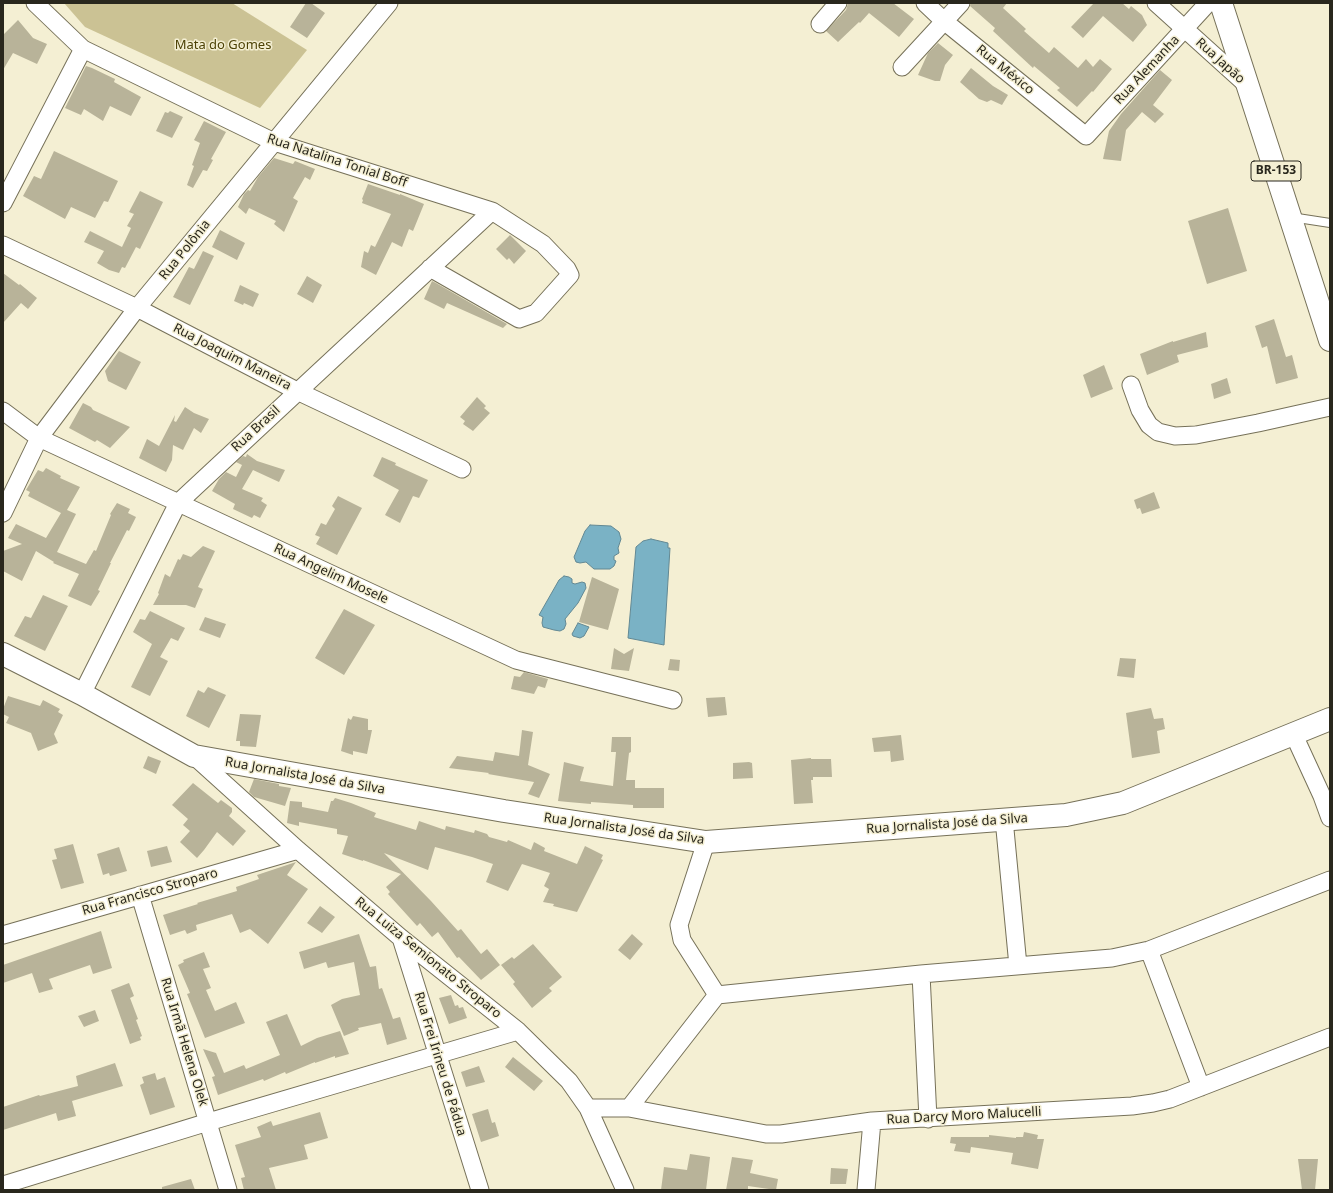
<!DOCTYPE html>
<html>
<head>
<meta charset="utf-8">
<style>
	body { margin:0 }
	#map { position:relative; width:1333px; height:1193px; overflow:hidden; background:#f4efd3; font-family:"Noto Sans",sans-serif }
	canvas { display:block }
	.frame { position:absolute; inset:0; border:4px solid #29271d; pointer-events:none }
</style>
</head>
<body>
<div id="map">
<canvas width="1333" height="1193"></canvas>
<div class="frame"></div>
</div>
<script>
const context = document.querySelector('canvas').getContext('2d');
context.lineJoin = 'round';
function fill(path, color) {
  context.fillStyle = color;
  context.fill(path, 'evenodd');
}
function shape(rows) {
  const path = new Path2D();
  for (const r of rows) {
    path.moveTo(r[0], r[1]);
    for (let i = 2; i < r.length; i += 2) path.lineTo(r[i], r[i + 1]);
  }
  return path;
}
function trace(path, color, width, dash) {
  context.strokeStyle = color;
  context.lineWidth = width;
  context.lineCap = dash ? 'butt' : 'round';
  context.setLineDash(dash || []);
  context.stroke(path);
}
function drawText(font, color, halo, rows, align = 'center') {
  context.font = font + ' "Noto Sans",sans-serif';
  context.lineWidth = 3;
  context.setLineDash([]);
  context.textBaseline = 'middle';
  context.strokeStyle = halo;
  context.fillStyle = color;
  for (const [text, x, y, turn = 0] of rows) {
    context.save();
    context.translate(x, y);
    context.rotate((+turn || 0) * Math.PI / 180);
    context.textAlign = isNaN(turn) ? turn : align;
    if (halo) context.strokeText(text, 0, 0);
    context.fillText(text, 0, 0);
    context.restore();
  }
}
const green = shape([
	[64,3,232,3,307,50,260,108,85,27]
]);
const water = shape([
	[590,525,611,526,619,532,621,539,618,548,619,553,614,556,614,560,616,561,614,566,610,569,594,569,586,562,580,563,576,562,574,557,585,531,590,525],
	[651,539,668,543,668,548,670,548,664,645,628,638,636,547,643,541,651,539],
	[564,576,569,577,572,579,572,583,575,584,582,582,585,583,586,588,578,603,565,619,566,624,564,629,560,631,554,630,543,627,542,623,543,617,539,615,559,580,564,576],
	[578,623,589,627,584,636,580,638,573,636,572,634,578,623]
]);
const building = shape([
	[306,3,311,3,325,13,307,38,290,27],
	[848,3,893,3,914,19,899,37,869,13,860,23,859,22,838,42,826,31,846,10],
	[971,3,1007,3,1003,8,1026,29,1024,31,1049,53,1054,47,1078,68,1086,59,1093,67,1100,59,1112,69,1093,92,1092,91,1077,107,1057,90,1060,88,1034,66,1033,68,993,31,995,28,970,6],
	[1094,3,1122,3,1129,9,1131,6,1142,15,1147,25,1133,42,1103,16,1083,38,1071,27],
	[18,20,33,38,47,44,37,64,13,53,3,70,3,35],
	[938,43,953,55,945,65,940,81,935,81,918,75,928,53],
	[86,66,92,68,115,79,114,82,141,97,131,116,110,106,103,121,84,109,81,115,65,108],
	[971,68,993,86,1008,95,1002,105,991,100,987,102,979,99,960,82],
	[1160,70,1172,80,1153,105,1164,114,1155,123,1142,112,1126,130,1121,161,1103,159,1109,131,1121,114],
	[170,111,183,117,172,138,156,131,165,112,168,113],
	[204,121,226,132,211,159,213,160,207,171,203,170,193,188,187,185,194,166,192,165,200,143,194,140],
	[54,151,118,181,108,202,104,201,95,218,71,207,65,219,23,196,34,176,41,179],
	[274,158,293,164,295,161,315,169,310,180,305,177,293,198,298,201,284,232,274,224,276,221,249,208,246,214,238,207,244,194,248,190,250,191,258,177],
	[368,184,400,195,400,194,424,204,413,231,409,229,402,247,392,242,376,275,361,267,364,251,368,253,371,245,375,247,391,214,362,203,363,200,362,199],
	[140,191,163,202,140,249,136,247,125,268,122,267,119,273,109,270,97,263,104,251,84,242,90,231,122,247,131,228,127,226,134,214,129,212],
	[1228,208,1247,271,1207,284,1188,221],
	[220,230,245,243,237,260,212,247],
	[510,235,526,251,514,264,509,258,507,260,496,249],
	[203,251,214,256,190,305,173,297,189,267,194,269],
	[3,273,19,285,20,284,37,298,28,309,21,303,3,323],
	[307,276,322,285,313,303,297,294],
	[432,281,436,283,507,324,503,328,447,303,444,309,424,299],
	[240,285,259,294,253,307,244,303,243,305,234,301],
	[1274,319,1286,357,1292,355,1298,378,1276,384,1267,346,1262,348,1255,326],
	[1206,332,1208,347,1177,355,1179,362,1147,375,1140,354,1173,341,1173,342],
	[119,351,141,362,126,390,108,381,105,371],
	[1104,365,1113,389,1091,398,1083,375],
	[1227,378,1231,393,1214,399,1211,384],
	[477,397,486,406,484,408,490,413,473,431,463,424,465,421,460,417],
	[83,403,91,407,93,410,130,427,110,448,97,440,95,442,69,428],
	[185,407,194,413,209,419,201,433,194,428,183,450,173,445,172,460,166,472,139,458,147,439,159,446,175,415,174,421,176,422],
	[247,454,257,461,285,470,279,482,253,470,242,489,263,498,261,501,267,505,260,518,254,515,252,518,233,509,235,504,212,491,219,479,226,472,236,477,242,465,236,462,243,456,246,457],
	[382,457,396,463,395,465,428,480,419,498,413,496,400,523,385,515,399,490,373,476],
	[46,468,61,476,60,478,80,487,67,510,76,514,57,552,86,564,94,550,96,551,111,515,110,514,117,503,130,509,128,513,136,517,129,531,127,530,110,563,111,563,98,590,100,591,91,606,68,596,79,574,53,563,54,562,36,551,22,581,3,571,3,551,22,544,8,538,16,524,46,538,61,513,28,496,30,492,26,490,38,470,43,472],
	[1154,492,1160,508,1142,514,1140,508,1137,509,1134,500],
	[338,496,362,508,337,555,316,544,320,537,315,535,321,523,326,525,335,509,332,506],
	[203,546,215,551,198,587,203,589,195,608,186,605,153,605,159,594,158,593,165,574,170,577,178,559,180,560,183,554,191,557],
	[592,577,619,589,608,630,579,622],
	[43,595,68,606,45,651,14,636,25,616,31,618],
	[344,609,375,625,344,675,315,658],
	[150,611,185,628,178,641,171,638,160,657,168,661,150,696,131,687,152,644,133,632,140,619,145,620],
	[205,617,226,624,220,638,199,630],
	[614,648,624,654,634,648,629,671,611,669],
	[1120,658,1136,659,1134,678,1117,676],
	[670,659,680,660,679,671,668,670],
	[524,672,548,679,545,688,538,686,534,694,511,689,514,676,520,677],
	[208,687,226,695,209,728,186,716,198,690,204,693],
	[8,696,40,706,43,700,60,709,58,712,63,715,54,734,58,743,38,751,31,733,6,723,9,717,3,714,3,709],
	[725,697,727,715,708,717,706,698],
	[1151,708,1154,719,1163,718,1165,729,1157,731,1160,753,1132,758,1126,713],
	[240,714,261,715,256,747,240,746,240,741,236,741],
	[353,716,368,719,368,730,372,730,367,754,353,751,353,755,341,751,348,718,351,720],
	[522,730,533,732,528,765,550,774,539,798,528,794,534,782,488,774,489,773,449,768,457,756,493,761,495,752,519,756],
	[901,735,904,760,891,762,890,751,874,752,872,738],
	[612,737,631,737,631,752,629,753,626,780,635,780,635,788,664,788,664,808,633,808,633,805,591,802,591,804,568,802,558,801,564,762,584,767,580,781,613,786,616,752,611,752],
	[148,756,161,761,156,774,143,768],
	[811,758,811,759,831,759,832,777,813,777,813,780,811,780,813,803,794,804,791,760],
	[749,762,752,763,753,778,733,779,733,763],
	[254,779,279,784,279,786,291,788,285,806,254,797,249,792],
	[193,783,218,803,221,800,232,808,232,812,229,816,246,831,233,846,217,832,204,850,197,858,180,842,190,831,183,825,188,819,172,805],
	[335,798,351,803,376,813,374,817,416,830,419,821,445,830,446,826,474,833,475,830,487,834,489,837,507,842,508,840,531,850,534,842,545,848,544,851,577,864,585,846,603,855,601,859,603,860,577,912,553,906,554,904,543,902,549,889,544,886,550,873,522,864,508,891,486,882,493,864,472,857,435,847,428,870,384,853,431,901,458,931,461,929,481,954,487,949,500,965,481,980,459,957,457,958,438,932,432,937,420,923,417,926,388,894,390,892,386,887,401,874,363,860,363,861,342,854,348,836,337,834,337,829,299,822,299,826,287,823,290,801,302,802,302,807,328,812,331,801,333,801],
	[73,844,84,883,61,889,52,860,57,859,54,849],
	[167,846,172,862,151,867,147,851],
	[119,847,127,871,110,876,109,873,103,875,97,854],
	[296,862,287,875,308,889,268,944,250,929,240,933,232,914,196,925,197,930,187,934,185,930,170,935,163,915,198,904,197,903,237,891,236,887,259,879,257,875],
	[320,906,335,917,322,933,307,923],
	[101,931,112,968,93,974,90,965,49,979,53,989,39,993,32,973,3,983,3,965],
	[359,934,370,967,376,966,379,989,382,988,393,1019,400,1017,407,1039,387,1045,381,1023,358,1028,359,1030,344,1036,331,1005,342,999,360,995,354,962,328,968,326,962,304,969,299,952],
	[632,934,643,944,630,960,618,950],
	[533,944,562,977,549,988,552,991,532,1008,513,984,515,982,501,965,512,957,514,959],
	[204,952,210,967,203,969,211,988,206,990,215,1011,236,1002,245,1023,205,1038,187,994,190,993,178,965,184,962,183,960],
	[129,983,134,996,130,998,138,1019,136,1020,142,1036,140,1037,141,1040,130,1044,111,990],
	[451,995,455,1006,458,1005,459,1008,463,1007,467,1018,449,1024,439,998],
	[95,1010,99,1021,84,1027,78,1016],
	[287,1014,301,1046,317,1038,340,1031,349,1054,335,1058,335,1056,315,1063,315,1062,286,1074,285,1072,264,1081,263,1079,218,1095,212,1077,215,1076,203,1049,216,1053,224,1073,244,1065,246,1069,280,1055,266,1022],
	[513,1057,543,1081,534,1091,505,1067],
	[115,1063,123,1086,72,1101,76,1116,58,1121,56,1113,3,1130,3,1107,39,1095,40,1096,78,1086,76,1076],
	[479,1066,485,1082,466,1087,461,1072],
	[155,1073,157,1080,165,1077,175,1107,150,1115,140,1085,144,1083,142,1077],
	[488,1109,492,1123,495,1122,499,1136,481,1142,472,1114],
	[320,1112,328,1138,304,1145,308,1159,269,1168,276,1190,244,1190,241,1178,245,1177,235,1145,261,1137,257,1127,271,1121,273,1126],
	[1024,1132,1038,1135,1037,1139,1044,1139,1038,1169,1011,1164,1013,1153,971,1147,970,1153,954,1151,956,1144,950,1143,951,1137,989,1137,989,1135,1016,1138,1016,1137,1023,1137],
	[690,1154,710,1157,706,1190,661,1190,664,1167,687,1170],
	[732,1157,753,1160,750,1173,778,1179,776,1190,748,1186,748,1190,726,1190],
	[1298,1159,1318,1159,1315,1190,1302,1190],
	[831,1168,848,1169,846,1184,830,1184],
	[191,1179,195,1190,162,1190,162,1187]
]);
const service = shape([
	[1291,217,1330,223]
]);
const minor = shape([
	[35,3,83,49,274,142,492,211,543,244,567,269,570,275,536,313,519,319,430,268],
	[925,3,944,21,1086,136,1208,3],
	[1156,3,1248,86],
	[820,24,838,3],
	[902,67,961,3],
	[3,203,83,49],
	[3,245,137,308,297,391,462,469],
	[1131,385,1140,410,1149,425,1158,432,1175,436,1196,435,1258,423,1330,407],
	[3,411,39,438,516,660,673,700],
	[3,513,39,438,137,308,389,3],
	[82,694,178,503,492,211],
	[1293,733,1322,796,1330,818],
	[194,756,298,850,401,938,518,1031,569,1081,588,1108,625,1190],
	[1004,819,1018,966],
	[706,842,679,925,682,940,717,995],
	[140,895,228,1190],
	[3,935,298,850],
	[401,938,480,1190],
	[1149,950,1201,1087],
	[921,974,928,1119],
	[588,1108,629,1108,766,1134,781,1134,872,1121,1132,1106,1153,1103,1170,1099,1330,1037],
	[629,1108,717,995,921,974,1112,958,1149,950,1330,880],
	[3,1185,208,1122,518,1031],
	[866,1190,872,1121]
]);
const secondary = shape([
	[3,654,82,694,194,756,504,811,706,842,1066,815,1123,803,1330,719]
]);
const trunk = shape([
	[1221,3,1330,340]
]);
const shields = [
	[1276,171,50]
];
const shieldNames = [
	["BR-153",1276,171]
];
const parkNames = [
	["Mata do Gomes",223,45]
];
const streetNames = [
	["Rua Japão",1220,61,42],
	["Rua México",1005,70,39],
	["Rua Alemanha",1147,70,-47],
	["Rua Natalina Tonial Boff",337,161,18],
	["Rua Polônia",185,250,-51],
	["Rua Joaquim Maneira",232,357,27],
	["Rua Brasil",256,429,-43],
	["Rua Angelim Mosele",331,574,25],
	["Rua Jornalista José da Silva",305,776,10],
	["Rua Jornalista José da Silva",947,824,-4],
	["Rua Jornalista José da Silva",624,829,8],
	["Rua Francisco Stroparo",150,892,-16],
	["Rua Luiza Semionato Stroparo",428,958,39],
	["Rua Irmã Helena Olek",184,1042,73],
	["Rua Frei Irineu de Pádua",440,1064,73],
	["Rua Darcy Moro Malucelli",964,1116,-3]
];
fill(green, '#cbc294');
fill(water, '#7ab2c5');
trace(water, '#628893', 1);
fill(building, '#b8b399');
trace(service, '#767159', 10);
trace(minor, '#767159', 19);
trace(secondary, '#767159', 24);
trace(trunk, '#767159', 24);
trace(service, '#fff', 8);
trace(minor, '#fff', 17);
trace(secondary, '#fff', 22);
trace(trunk, '#fff', 22);
for (const [x, y, w] of shields) {
  const box = new Path2D();
  box.roundRect(x - w / 2, y - 10, w, 20, 3);
  context.fillStyle = '#f4efd3';
  context.fill(box);
  trace(box, '#29271d', 1);
}
drawText('bold 12px', '#29271d', null, shieldNames);
drawText('13px', '#4d4206', '#f4efd3', parkNames);
drawText('13px', '#29271d', '#f4efd3', streetNames);
</script>
</body>
</html>
